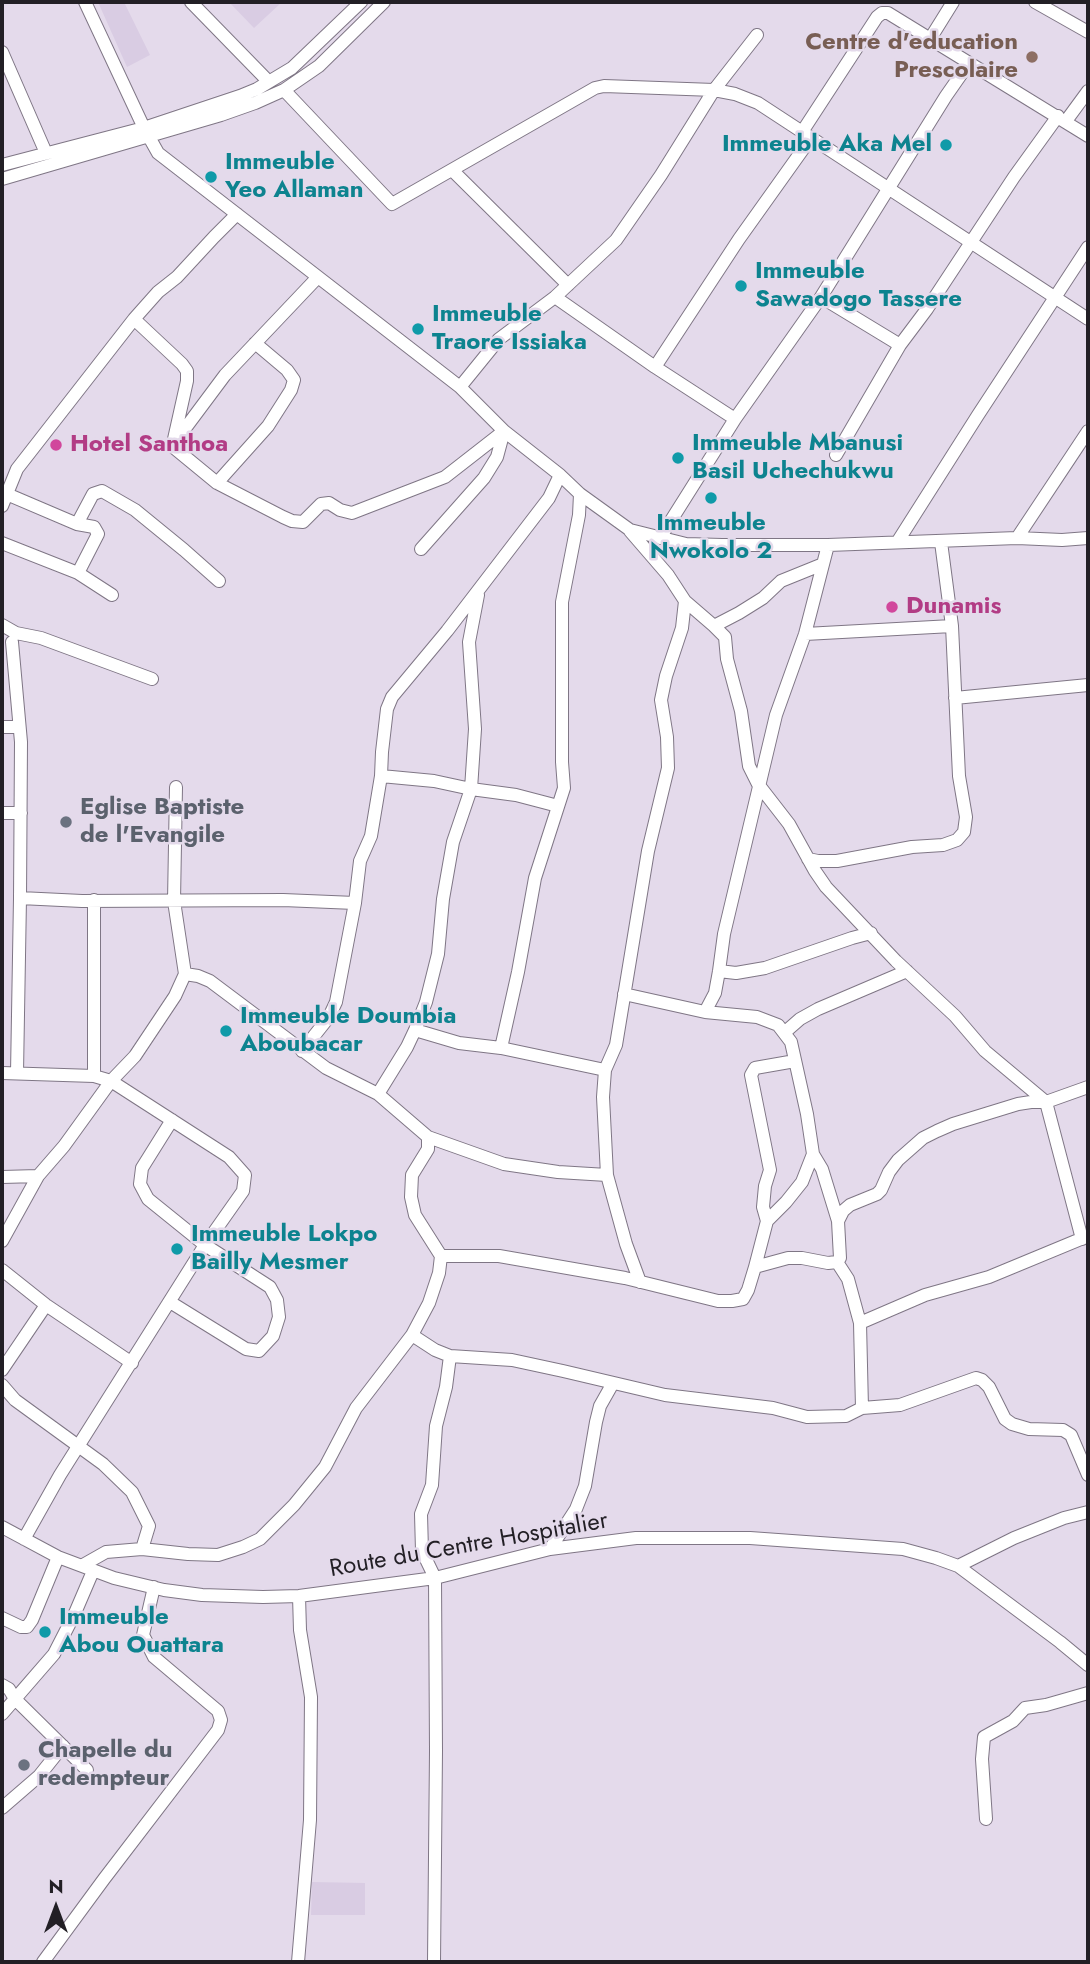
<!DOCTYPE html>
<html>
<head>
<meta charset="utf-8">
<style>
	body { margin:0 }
	#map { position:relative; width:1090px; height:1964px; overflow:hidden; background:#e4daeb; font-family:Jost,sans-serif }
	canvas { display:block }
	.frame { position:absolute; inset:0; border:4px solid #221f25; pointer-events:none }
	.north { position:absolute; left:21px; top:1873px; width:70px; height:70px; -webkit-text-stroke:5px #e4daeb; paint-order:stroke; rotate:0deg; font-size:19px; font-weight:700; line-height:28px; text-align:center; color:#221f25 }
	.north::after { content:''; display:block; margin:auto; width:24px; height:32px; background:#221f25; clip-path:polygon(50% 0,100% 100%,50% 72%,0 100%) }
</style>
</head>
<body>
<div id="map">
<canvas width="1090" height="1964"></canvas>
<div class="frame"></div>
<div class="north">N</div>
</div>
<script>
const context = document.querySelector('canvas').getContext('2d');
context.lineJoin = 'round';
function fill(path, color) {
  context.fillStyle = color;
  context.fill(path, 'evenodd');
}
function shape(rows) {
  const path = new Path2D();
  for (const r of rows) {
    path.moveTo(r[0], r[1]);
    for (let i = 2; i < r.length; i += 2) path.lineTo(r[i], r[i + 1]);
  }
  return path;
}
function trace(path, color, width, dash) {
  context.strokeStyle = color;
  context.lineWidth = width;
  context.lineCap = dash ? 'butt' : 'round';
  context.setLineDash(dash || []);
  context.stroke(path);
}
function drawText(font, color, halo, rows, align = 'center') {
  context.font = font + ' Jost,sans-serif';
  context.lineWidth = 5;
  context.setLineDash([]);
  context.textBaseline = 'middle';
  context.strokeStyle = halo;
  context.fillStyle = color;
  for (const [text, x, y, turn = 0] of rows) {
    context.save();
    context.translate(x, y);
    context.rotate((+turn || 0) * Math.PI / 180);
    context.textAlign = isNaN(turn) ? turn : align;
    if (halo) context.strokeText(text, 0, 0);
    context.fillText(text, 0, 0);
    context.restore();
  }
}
const built = shape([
	[98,2,124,2,150,55,127,67],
	[229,2,282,2,254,28],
	[312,1882,365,1883,365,1915,311,1915]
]);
const minor = shape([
	[85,2,144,128,158,153,460,387,504,431,560,475,580,494,630,530,686,544,722,545,828,545,1017,538,1062,540,1088,538],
	[191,2,269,82],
	[1035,2,1088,32],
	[930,39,953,2],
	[2,52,46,153],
	[284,90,392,204,595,88,604,86,714,90,735,94,758,103,1088,319],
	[1066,121,1088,91],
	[802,132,877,17,882,13,888,13,1088,136],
	[2,165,144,128,240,96,257,89,292,68,361,2],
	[452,170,568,285],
	[2,179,221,115,255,103,284,90,319,66,384,2],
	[555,297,655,367,735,419,821,297,946,96,969,63],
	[821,297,900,345],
	[134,319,182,364,187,371,187,381,174,439],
	[655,367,739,239,811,138],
	[460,387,499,339,555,297,616,240,661,175,714,90,757,35],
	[172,446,217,483,283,517,292,521,303,522,321,504,329,503,340,510,352,513,445,477,504,431],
	[172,446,225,375,317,278],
	[836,455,900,345,927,309,1014,177,1058,116],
	[217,483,268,426,291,390,294,380,287,370,255,343],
	[2,492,77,524,94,527,98,534,78,573],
	[2,506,17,469,134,319,158,292,177,277,214,237,237,214],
	[77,524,93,494,102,491,135,510,184,550,219,581],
	[630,531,668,575,685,601,714,626,725,637,727,659,741,711,749,766,758,784,789,824,815,871,826,887,896,961,955,1016,985,1051,1046,1102,1082,1239],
	[660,538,735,419],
	[1017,538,1088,431],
	[898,541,978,415,1088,247],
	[2,543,78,573,112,595],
	[421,549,484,478,497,457,504,431],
	[2,625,16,633,41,638,152,679],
	[714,626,739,613,763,598,781,581,823,564],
	[805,634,952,626],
	[12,642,21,742,20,898,17,1073],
	[955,698,1088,685],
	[2,727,18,727],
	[381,776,434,781,471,789,516,795,558,806],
	[2,813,21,813],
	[808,859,818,861,837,861,912,847,943,845,957,840,964,832,966,817,959,776,952,626,941,542],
	[20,898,82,901,283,900,355,903],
	[719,971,736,973,765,968,852,938,871,933],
	[185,974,198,976,210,981,326,1068,378,1094,428,1137,504,1164,558,1172,607,1175],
	[624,994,705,1012,757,1017,778,1025,791,1042,807,1114,813,1154,802,1182,786,1202,767,1221,755,1267],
	[705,1012,715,993,719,971,724,934,776,715,805,634,828,545],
	[415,1030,459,1043,501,1048,605,1070],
	[784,1033,800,1019,818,1009,907,971],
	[501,1048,518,972,535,878,564,788,562,762,562,602,579,515,580,494],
	[302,1051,329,1017,336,1002,355,903,360,861,371,836,381,776,382,752,387,709,392,697,447,631,549,498,560,475],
	[2,1073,94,1076,111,1081,229,1157,245,1175,243,1191,205,1245,60,1475,24,1539],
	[94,1076,94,900],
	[378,1094,407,1047,415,1030,426,1002,438,954,443,899,453,842,471,789,475,729,469,642,478,595],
	[813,1154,822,1169,838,1221],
	[2,1177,38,1176],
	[767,1221,763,1207,765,1186,770,1170,751,1075,755,1068,795,1061],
	[2,1241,38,1176,64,1146,111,1081,135,1056,175,996,185,974,174,901,176,787],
	[441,1256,499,1256,625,1278,718,1301,732,1301,743,1299,748,1290,755,1267,788,1258,802,1258,828,1263,837,1262],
	[2,1270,46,1305,132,1363],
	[640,1282,626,1244,607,1175,603,1097,605,1070,616,1045,648,851,668,768,667,737,661,700,666,676,682,628,685,601],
	[170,1302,246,1349,259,1351,273,1336,279,1317,277,1300,270,1287,205,1245,148,1199,140,1184,142,1168,172,1120],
	[860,1323,925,1295,989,1277,1088,1236],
	[412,1335,435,1350,450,1356,512,1360,563,1371,665,1395,773,1408,807,1417,846,1416,862,1408,900,1405,976,1378,982,1380,989,1387,1005,1419,1012,1424,1029,1429,1063,1430,1071,1435,1088,1475],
	[2,1370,46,1305],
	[2,1385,15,1400,103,1464,132,1492,149,1526,142,1549],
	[862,1408,860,1323,848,1279,837,1262,840,1258,838,1221,843,1211,850,1205,877,1194,881,1190,889,1172,898,1160,923,1138,937,1131,953,1124,1018,1104,1031,1102,1046,1102,1088,1087],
	[2,1527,58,1557,114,1578,164,1590,202,1595,263,1597,299,1596,435,1578,550,1549,636,1538,750,1538,903,1549,936,1558,958,1566,1060,1642,1088,1665],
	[550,1549,576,1509,585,1486,596,1422,600,1406,613,1383],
	[83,1565,106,1552,142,1549,188,1554,218,1555,243,1547,260,1539,294,1505,325,1467,356,1408,412,1335,429,1303,439,1273,441,1256,415,1215,411,1197,412,1175,428,1149,428,1137],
	[958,1566,1014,1538,1064,1518,1088,1512],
	[2,1618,21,1627,27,1627,32,1620,58,1557],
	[2,1685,9,1689,15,1699,87,1770],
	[2,1714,54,1654,75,1613,93,1571],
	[2,1808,39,1776,63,1746],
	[986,1819,982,1759,984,1737,1013,1721,1025,1708,1046,1705,1088,1693],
	[43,1962,104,1879,218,1730,221,1720,218,1711,154,1657,143,1635,154,1587],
	[298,1962,310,1820,311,1697,300,1630,299,1596],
	[434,1962,436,1751,435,1578,422,1551,421,1514,432,1485,436,1426,446,1387,450,1356]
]);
const markers = [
	[1032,57,7,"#8d6e63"],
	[946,145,7,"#0f9aa8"],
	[211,177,7,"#0f9aa8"],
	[741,286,7,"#0f9aa8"],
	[418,329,7,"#0f9aa8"],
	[56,445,7,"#d1479c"],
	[678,458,7,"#0f9aa8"],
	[711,498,7,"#0f9aa8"],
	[892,607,7,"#d1479c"],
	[66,822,7,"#6b7280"],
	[226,1031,7,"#0f9aa8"],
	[177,1249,7,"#0f9aa8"],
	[45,1632,7,"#0f9aa8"],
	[24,1765,7,"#6b7280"]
];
const educationNames = [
	["Centre d'education",1018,43],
	["Prescolaire",1018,71]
];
const cultureNames = [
	["Immeuble Aka Mel",932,145,"right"],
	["Immeuble",225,163],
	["Yeo Allaman",225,191],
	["Immeuble",755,272],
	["Sawadogo Tassere",755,300],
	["Immeuble",432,315],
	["Traore Issiaka",432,343],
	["Immeuble Mbanusi",692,444],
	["Basil Uchechukwu",692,472],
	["Immeuble",711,524,"center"],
	["Nwokolo 2",711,552,"center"],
	["Immeuble Doumbia",240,1017],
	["Aboubacar",240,1045],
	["Immeuble Lokpo",191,1235],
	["Bailly Mesmer",191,1263],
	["Immeuble",59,1618],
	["Abou Ouattara",59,1646]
];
const hotelNames = [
	["Hotel Santhoa",70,445],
	["Dunamis",906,607]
];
const worshipNames = [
	["Eglise Baptiste",80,808],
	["de l'Evangile",80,836],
	["Chapelle du",38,1751],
	["redempteur",38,1779]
];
const streetNames = [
	["Route du Centre Hospitalier",469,1546,-10]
];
fill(built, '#d9cce3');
trace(minor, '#7f7685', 14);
trace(minor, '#fff', 12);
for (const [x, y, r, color] of markers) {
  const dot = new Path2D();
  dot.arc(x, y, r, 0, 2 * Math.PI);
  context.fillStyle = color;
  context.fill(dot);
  trace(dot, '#e4daeb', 2.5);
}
drawText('bold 24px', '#785e54', '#e4daeb', educationNames, 'right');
drawText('bold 24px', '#0d838f', '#e4daeb', cultureNames, 'left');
drawText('bold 24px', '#b23c85', '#e4daeb', hotelNames, 'left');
drawText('bold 24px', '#5b616d', '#e4daeb', worshipNames, 'left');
drawText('24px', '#221f25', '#e4daeb', streetNames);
</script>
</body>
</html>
